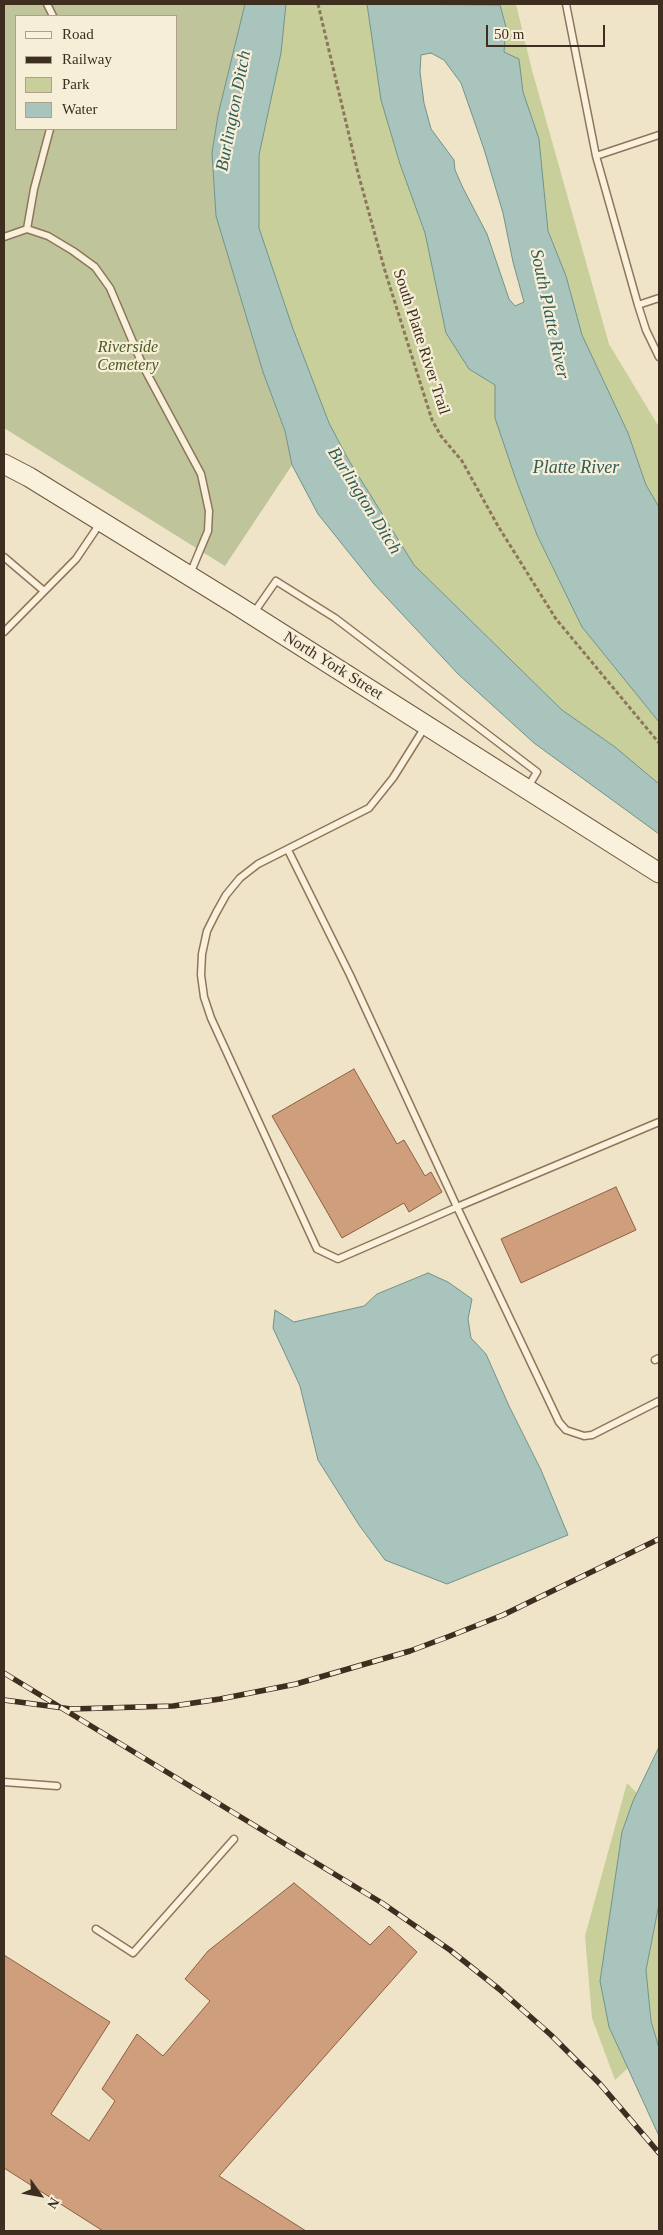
<!DOCTYPE html>
<html>
<head>
<meta charset="utf-8">
<style>
	body { margin:0 }
	#map { position:relative; width:663px; height:2235px; overflow:hidden; background:#f0e4c8; font-family:"Times New Roman",serif }
	canvas { display:block }
	.frame { position:absolute; inset:0; border:5px solid #3d2e20; pointer-events:none }
	.legend { position:absolute; left:15px; top:15px; width:162px; height:115px; box-sizing:border-box; background:#f7eed8; border:1px solid #ada18e; margin:0; padding:6px 9px; list-style:none; font-size:15px; color:#3d2e20 }
	.legend li { display:flex; align-items:center; gap:10px; height:25px }
	.legend b { width:25px; border:1px solid #ada18e }
	.north { position:absolute; left:15px; top:2170px; width:50px; height:50px; -webkit-text-stroke:4px #f7eed8; paint-order:stroke; rotate:122deg; font-size:14px; font-weight:700; line-height:20px; text-align:center; color:#3d2e20 }
	.north::after { content:''; display:block; margin:auto; width:18px; height:22px; background:#3d2e20; clip-path:polygon(50% 0,100% 100%,50% 72%,0 100%) }
	.scale { position:absolute; left:486px; top:25px; width:119px; height:22px; box-sizing:border-box; border:2px solid #3d2e20; border-top:0; padding-left:6px; font-size:15px; line-height:18px; white-space:nowrap; color:#3d2e20; -webkit-text-stroke:4px #f7eed8; paint-order:stroke }
</style>
</head>
<body>
<div id="map">
<canvas width="663" height="2235"></canvas>
<div class="frame"></div>
<ul class="legend">
<li><b style="height:6px;background:#faf1dc"></b>Road</li>
<li><b style="height:6px;background:#3d2e20"></b>Railway</li>
<li><b style="height:14px;background:#c9cf9b"></b>Park</li>
<li><b style="height:14px;background:#a9c4bc"></b>Water</li>
</ul>
<div class="north">N</div>
<div class="scale">50 m</div>
</div>
<script>
const context = document.querySelector('canvas').getContext('2d');
context.lineJoin = 'round';
function fill(path, color) {
  context.fillStyle = color;
  context.fill(path, 'evenodd');
}
function shape(rows) {
  const path = new Path2D();
  for (const r of rows) {
    path.moveTo(r[0], r[1]);
    for (let i = 2; i < r.length; i += 2) path.lineTo(r[i], r[i + 1]);
  }
  return path;
}
function trace(path, color, width, dash) {
  context.strokeStyle = color;
  context.lineWidth = width;
  context.lineCap = dash ? 'butt' : 'round';
  context.setLineDash(dash || []);
  context.stroke(path);
}
function drawText(font, color, halo, rows, align = 'center') {
  context.font = font + ' "Times New Roman",serif';
  context.lineWidth = 4.5;
  context.setLineDash([]);
  context.textBaseline = 'middle';
  context.strokeStyle = halo;
  context.fillStyle = color;
  for (const [text, x, y, turn = 0] of rows) {
    context.save();
    context.translate(x, y);
    context.rotate((+turn || 0) * Math.PI / 180);
    context.textAlign = isNaN(turn) ? turn : align;
    if (halo) context.strokeText(text, 0, 0);
    context.fillText(text, 0, 0);
    context.restore();
  }
}
const green = shape([
	[286,4,367,4,381,100,400,164,425,233,446,333,469,368,495,385,495,418,516,480,537,535,582,627,659,722,659,784,615,747,562,710,414,565,348,459,329,423,293,329,259,228,259,155,281,53],
	[500,4,516,4,532,70,609,344,659,427,659,507,646,485,628,433,582,335,566,276,548,231,539,139,523,92,519,59,504,52,506,27],
	[627,1783,637,1793,622,1832,600,1981,609,2027,628,2068,615,2080,592,2018,585,1936],
	[659,1904,659,2048,651,2021,646,1970]
]);
const cemetery = shape([
	[4,4,245,4,218,115,212,153,216,216,263,372,285,431,292,465,225,566,4,428],
	[16,16,176,16,176,129,16,129]
]);
const water = shape([
	[245,4,286,4,281,53,259,155,259,228,293,329,329,423,348,459,414,565,562,710,615,747,659,784,659,834,534,743,458,674,374,584,318,514,292,465,285,431,263,372,216,216,212,153,218,115,245,4],
	[367,4,500,5,506,27,504,52,519,59,523,92,539,139,548,231,566,276,582,335,628,433,646,485,659,507,659,722,582,627,537,535,516,480,495,418,495,385,469,369,446,333,425,233,400,164,381,100,367,4],
	[431,53,444,60,461,83,484,149,503,213,513,262,524,302,515,306,509,299,487,234,463,188,455,170,454,160,431,129,424,103,420,72,421,55,431,53],
	[428,1273,448,1282,472,1299,468,1319,471,1338,486,1354,509,1406,541,1470,568,1535,447,1584,385,1560,359,1525,318,1460,300,1386,273,1328,275,1310,294,1322,364,1306,377,1294,428,1273],
	[659,1747,659,1904,646,1970,651,2021,659,2048,659,2136,609,2027,600,1981,622,1832,633,1801,659,1747]
]);
const building = shape([
	[354,1069,397,1144,404,1140,425,1176,431,1172,442,1192,409,1212,404,1203,342,1238,272,1116,354,1069],
	[616,1187,636,1230,521,1283,501,1239,616,1187],
	[294,1883,370,1945,389,1926,417,1952,219,2176,306,2231,103,2231,4,2168,4,1955,110,2022,51,2114,89,2141,115,2101,102,2089,137,2034,163,2056,210,2001,185,1979,208,1951,294,1883]
]);
const path = shape([
	[318,4,358,173,385,271,432,420,441,436,462,461,498,526,556,619,659,743]
]);
const lane = shape([
	[47,4,53,16],
	[566,4,596,156],
	[659,135,596,156,638,305,659,298],
	[27,229,48,236,73,251,95,267,110,288,143,366,201,474,209,511,208,531,190,574],
	[4,237,27,229,34,189,50,129],
	[638,305,646,330,659,357],
	[4,557,44,591],
	[253,614,276,581,335,618,537,772,528,787],
	[4,632,76,559,101,522],
	[288,850,350,975,457,1207,338,1259,317,1249,211,1018,204,997,201,975,202,954,207,931,216,913,226,895,240,878,258,864,369,808,393,778,425,727],
	[659,1122,457,1207,559,1422,566,1430,584,1436,592,1435,659,1401],
	[655,1360,659,1358],
	[4,1782,57,1786],
	[96,1929,133,1953,234,1839]
]);
const secondary = shape([
	[4,464,29,477,235,604,659,873]
]);
const rail = shape([
	[4,1673,382,1903,450,1950,499,1989,551,2035,600,2084,659,2153],
	[4,1700,71,1709,173,1706,220,1699,296,1684,410,1651,450,1636,503,1615,659,1539]
]);
const streetNames = [
	["South Platte River Trail",421,342,72],
	["North York Street",333,666,32]
];
const parkNames = [
	["Riverside",128,348],
	["Cemetery",128,366]
];
const waterNames = [
	["Burlington Ditch",234,111,-79],
	["South Platte River",549,314,78],
	["Platte River",576,468],
	["Burlington Ditch",364,501,58]
];
fill(green, '#c9cf9b');
fill(cemetery, '#bfc49a');
fill(water, '#a9c4bc');
trace(water, '#6f938a', 1);
fill(building, '#cf9f7d');
trace(building, '#8d5f41', 1);
trace(lane, '#8d765c', 9);
trace(secondary, '#6f573f', 21);
trace(path, '#8d765c', 3, [4, 2.5]);
trace(lane, '#faf1dc', 6);
trace(secondary, '#faf1dc', 19);
trace(rail, '#3d2e20', 5.5);
trace(rail, '#f7eed8', 4, [11]);
drawText('16px', '#3d2e20', '#f7eed8', streetNames);
drawText('italic 16px', '#4d5a26', '#f7eed8', parkNames);
drawText('italic 18px', '#2f5d5a', '#f7eed8', waterNames);
</script>
</body>
</html>
